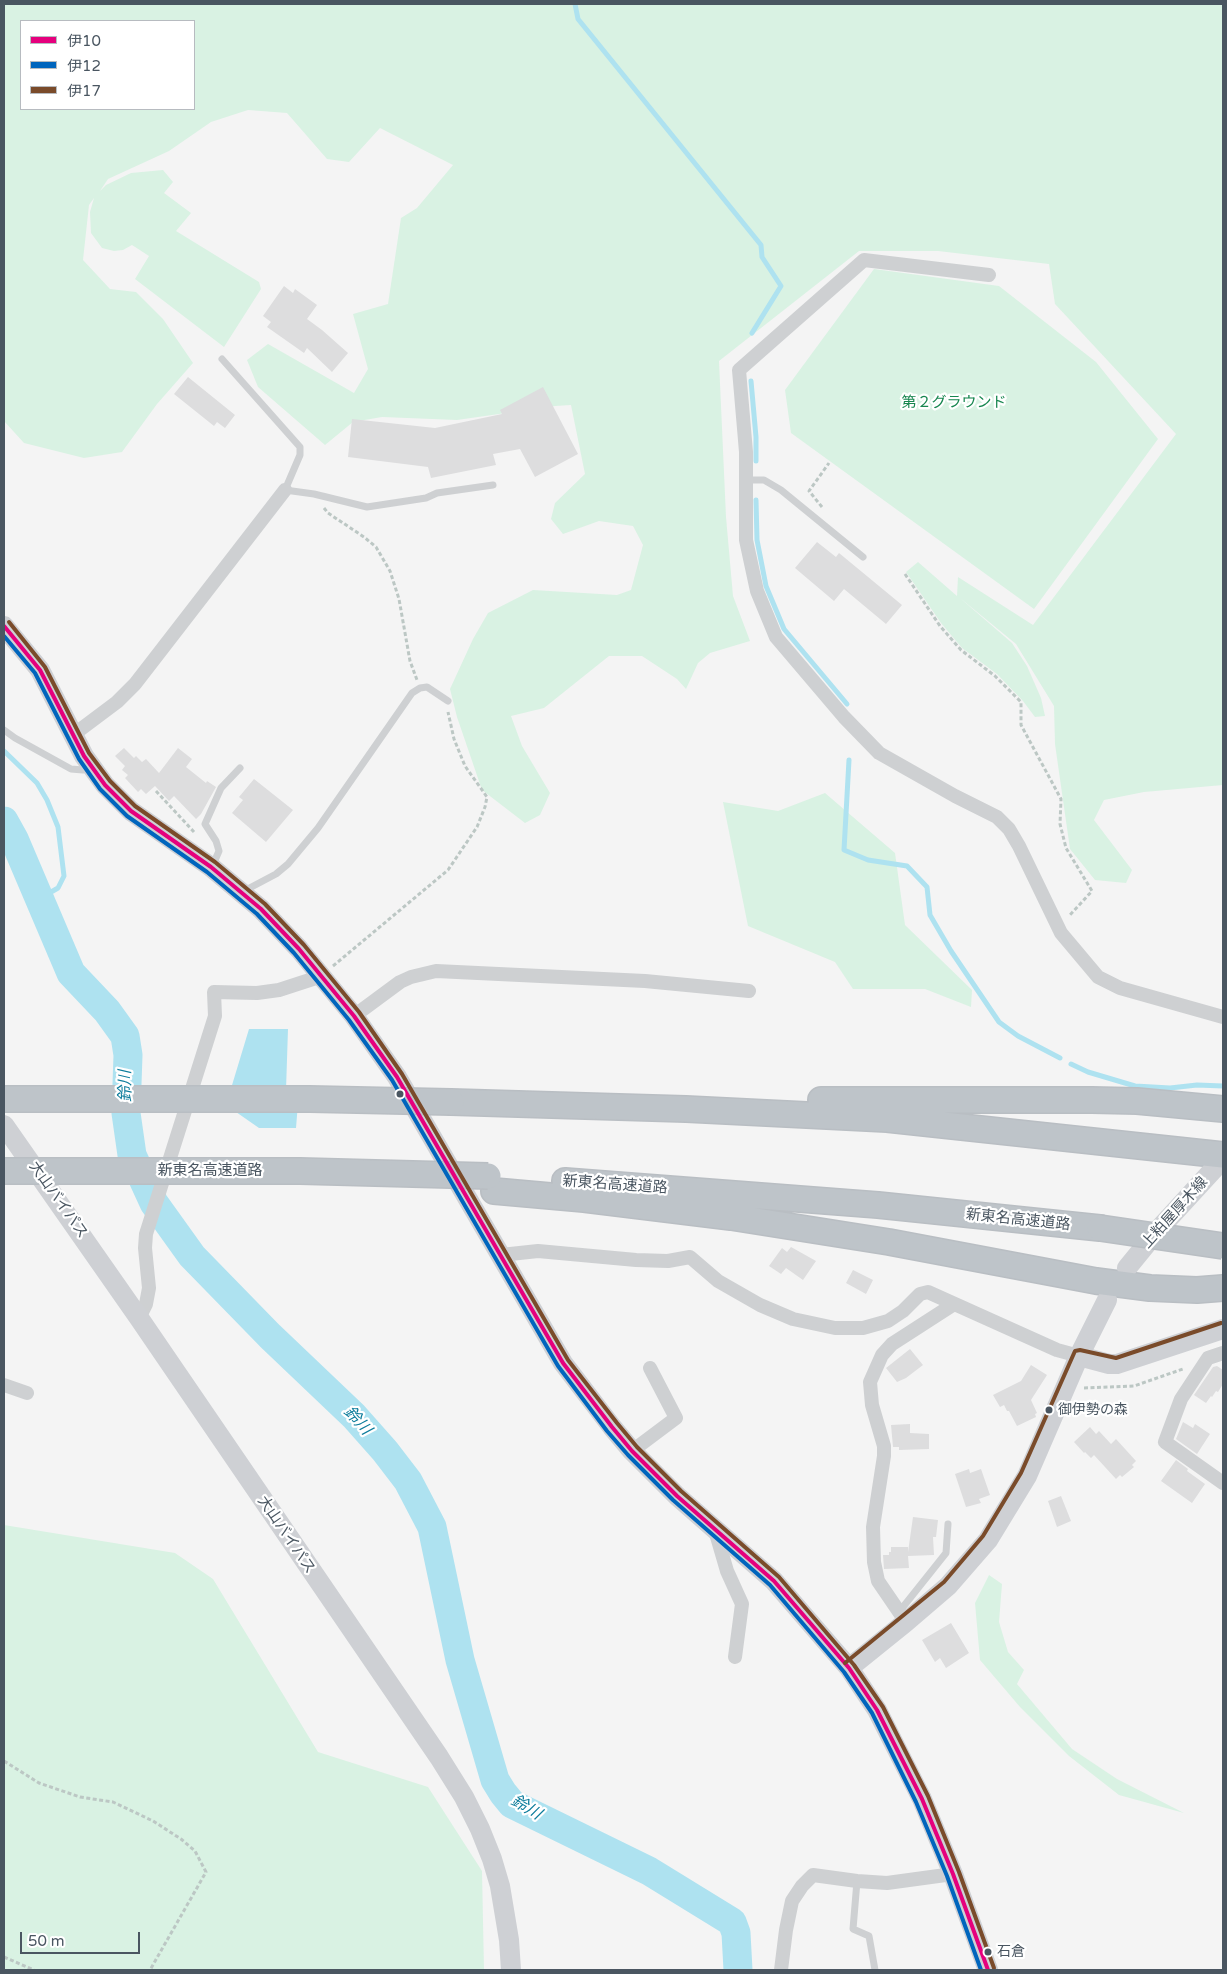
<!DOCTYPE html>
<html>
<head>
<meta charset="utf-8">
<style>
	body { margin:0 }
	#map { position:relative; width:1227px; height:1974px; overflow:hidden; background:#f4f4f4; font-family:"Varela Round","Noto Sans JP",sans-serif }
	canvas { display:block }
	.frame { position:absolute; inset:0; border:5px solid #4a5661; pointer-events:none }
	.legend { position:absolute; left:20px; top:20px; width:175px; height:90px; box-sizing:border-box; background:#fff; border:1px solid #b7bbc0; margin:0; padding:6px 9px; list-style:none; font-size:15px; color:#4a5661 }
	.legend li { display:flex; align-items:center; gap:10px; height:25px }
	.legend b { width:25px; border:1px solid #b7bbc0 }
	.scale { position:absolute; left:20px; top:1932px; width:120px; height:22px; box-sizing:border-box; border:2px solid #4a5661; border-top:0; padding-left:6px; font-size:15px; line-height:18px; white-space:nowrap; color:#4a5661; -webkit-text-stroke:4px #fff; paint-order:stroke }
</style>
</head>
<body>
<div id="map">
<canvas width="1227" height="1974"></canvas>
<div class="frame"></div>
<ul class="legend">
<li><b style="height:6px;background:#e5007d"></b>伊10</li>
<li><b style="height:6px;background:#0065bd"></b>伊12</li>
<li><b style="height:6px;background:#7a4b2a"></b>伊17</li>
</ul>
<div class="scale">50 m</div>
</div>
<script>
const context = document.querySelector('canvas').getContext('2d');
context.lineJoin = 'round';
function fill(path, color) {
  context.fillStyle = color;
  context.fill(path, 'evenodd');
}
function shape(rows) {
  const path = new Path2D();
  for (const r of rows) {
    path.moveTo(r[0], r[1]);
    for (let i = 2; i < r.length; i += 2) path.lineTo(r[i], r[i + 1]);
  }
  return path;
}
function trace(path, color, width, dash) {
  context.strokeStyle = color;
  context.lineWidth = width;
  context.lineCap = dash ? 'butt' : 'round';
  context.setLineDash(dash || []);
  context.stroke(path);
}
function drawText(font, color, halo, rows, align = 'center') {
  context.font = font + ' "Varela Round","Noto Sans JP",sans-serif';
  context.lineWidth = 4.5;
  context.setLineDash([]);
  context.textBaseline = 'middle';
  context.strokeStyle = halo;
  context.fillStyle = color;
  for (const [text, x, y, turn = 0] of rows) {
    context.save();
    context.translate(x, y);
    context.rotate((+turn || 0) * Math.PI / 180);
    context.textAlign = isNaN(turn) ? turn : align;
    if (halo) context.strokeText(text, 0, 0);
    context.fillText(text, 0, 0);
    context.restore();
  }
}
const green = shape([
	[4,4,1223,4,1223,785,1144,792,1104,800,1094,820,1132,870,1126,883,1095,880,1070,849,1055,744,1054,706,1016,644,960,598,1012,643,1027,666,1041,698,1045,716,1035,717,1023,701,997,674,962,648,941,623,906,572,918,562,957,596,958,577,1033,625,1176,434,1055,304,1049,264,938,251,859,251,719,361,726,517,733,596,750,641,710,653,698,663,686,689,677,679,642,656,609,656,544,708,511,716,522,746,550,793,540,815,525,823,482,790,457,717,450,689,473,639,488,613,533,590,617,595,631,590,643,545,633,526,599,521,563,534,551,519,555,503,585,474,571,405,555,406,457,420,382,417,353,422,325,445,258,387,247,360,268,344,354,393,368,369,353,314,388,304,401,218,417,208,453,165,380,128,349,162,327,159,287,113,248,110,211,122,169,151,108,179,100,191,106,185,131,173,163,170,173,182,164,193,191,213,176,231,259,282,261,289,224,347,135,279,149,256,132,245,123,250,114,251,102,248,91,233,90,212,94,198,89,205,83,260,110,289,136,292,163,319,193,363,157,404,122,452,84,458,24,443,4,421],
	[21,21,194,21,194,109,21,109],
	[874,269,999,286,1096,362,1158,439,1034,609,791,433,785,390],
	[825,793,895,853,905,925,972,990,971,1007,925,989,853,989,835,962,748,926,723,802,778,811],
	[4,1525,175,1553,213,1579,318,1752,428,1787,482,1871,484,1970,4,1970],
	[989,1575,1002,1584,999,1622,1008,1652,1024,1670,1017,1684,1072,1749,1117,1779,1184,1813,1119,1795,1069,1756,1020,1707,980,1660,975,1603]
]);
const water = shape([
	[249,1029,288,1029,286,1090,299,1091,296,1128,259,1128,226,1105]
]);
const stream = shape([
	[575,4,578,19,761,245,762,257,781,286,752,333],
	[751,381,756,437,756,461],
	[756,500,757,540,766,586,784,629,847,704],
	[4,751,37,783,47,800,58,827,64,876,58,888,39,899],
	[849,760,844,850,868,860,907,866,927,887,930,915,951,951,999,1022,1018,1036,1060,1058],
	[1071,1064,1088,1072,1135,1086,1170,1088,1197,1085,1223,1086]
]);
const river = shape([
	[4,821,14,839,71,973,107,1011,125,1036,128,1055,126,1113,132,1155,154,1203,192,1256,270,1336,354,1416,385,1451,408,1481,432,1527,460,1660,495,1780,503,1793,512,1804,649,1871,732,1922,736,1933,738,1970]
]);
const building = shape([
	[284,286,293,293,295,289,317,305,307,319,322,330,348,353,332,372,307,348,304,353,267,327,271,322,263,316],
	[188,377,235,415,225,428,217,422,214,426,174,394],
	[543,387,578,454,535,477,520,449,493,454,496,465,431,478,428,467,348,457,352,419,435,428,502,414,500,410],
	[817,542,836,557,839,553,902,605,886,624,844,589,834,601,795,568],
	[124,748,134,758,136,756,142,762,146,759,159,773,178,748,192,759,186,767,206,783,207,781,216,787,201,814,196,819,174,796,169,801,155,786,146,794,141,789,138,792,125,778,128,775,122,770,125,766,115,756],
	[254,779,293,810,266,842,232,813,243,800,239,797],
	[791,1247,816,1261,803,1280,786,1268,781,1274,769,1266,782,1248,787,1252],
	[853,1270,873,1280,866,1294,846,1283],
	[910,1349,923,1365,906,1378,897,1382,886,1368],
	[1031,1365,1047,1375,1031,1400,1037,1413,1035,1414,1036,1417,1017,1426,1009,1411,1007,1411,1004,1405,1000,1407,993,1395,1021,1381],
	[1217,1366,1223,1370,1223,1384,1218,1392,1216,1391,1212,1397,1211,1396,1206,1403,1194,1395,1213,1367],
	[1183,1422,1193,1428,1195,1424,1210,1434,1197,1454,1176,1439],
	[910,1424,910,1433,929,1434,929,1449,899,1450,899,1447,893,1447,891,1425],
	[1090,1427,1096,1434,1099,1431,1111,1444,1116,1439,1136,1461,1132,1465,1134,1467,1122,1477,1120,1475,1116,1479,1094,1455,1091,1458,1085,1452,1084,1453,1074,1442],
	[1176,1460,1188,1469,1187,1471,1205,1484,1192,1503,1161,1481],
	[969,1469,970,1473,981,1469,990,1495,979,1499,981,1503,966,1507,955,1474],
	[1061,1496,1071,1521,1057,1527,1048,1501],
	[913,1517,938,1520,936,1537,933,1537,934,1555,908,1556,909,1568,884,1569,883,1555,889,1555,889,1552,891,1552,891,1547,908,1547,908,1552],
	[951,1623,969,1653,946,1668,940,1658,935,1662,922,1640]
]);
const path = shape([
	[822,507,809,491,829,463],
	[324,508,328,513,364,537,376,547,390,571,399,599,410,661,417,680],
	[905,574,940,626,961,650,995,676,1021,702,1021,725,1061,799,1060,824,1066,848,1092,891,1069,916],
	[156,791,194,832],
	[333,966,448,870,477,827,485,807,487,797,465,766,454,739,448,712],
	[1084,1388,1134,1386,1183,1369,1182,1370],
	[4,1761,39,1783,80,1797,113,1802,153,1821,181,1839,195,1851,206,1872,150,1970],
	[4,1957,34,1970]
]);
const lane = shape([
	[222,359,300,447,300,455,285,490,314,494,367,507,426,498,437,493,493,485],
	[746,480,764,480,781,490,863,557],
	[4,730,15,738,71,769,83,770,90,767],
	[212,867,219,851,216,841,205,824,221,788,240,768],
	[242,892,276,874,288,864,318,828,412,693,420,688,427,687,448,701],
	[899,1612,946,1553,948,1524],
	[857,1881,853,1929,869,1936,875,1970]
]);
const street = shape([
	[989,275,864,260,739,370,746,452,746,540,757,591,776,637,844,717,879,753,955,796,997,817,1009,829,1019,846,1061,933,1098,977,1120,988,1223,1017],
	[73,735,117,702,135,684,285,490],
	[354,1016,400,982,411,977,436,971,645,981,749,991],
	[501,1255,538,1251,636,1260,668,1261,690,1257,718,1281,760,1305,793,1319,835,1328,863,1328,888,1321,903,1311,920,1294,928,1292,1057,1350,1079,1356],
	[139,1318,146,1304,149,1288,145,1248,146,1234,215,1016,214,992,257,993,279,990,322,976],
	[1223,1353,1208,1358,1181,1399,1165,1442,1223,1483],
	[4,1385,27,1393],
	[632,1451,676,1418,650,1368],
	[715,1530,727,1571,742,1604,735,1657],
	[906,1622,878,1581,874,1562,873,1527,884,1456,884,1446,872,1405,870,1382,882,1355,892,1344,954,1304],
	[781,1970,786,1930,792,1901,802,1886,813,1875,857,1881,887,1883,953,1874]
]);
const secondary = shape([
	[4,626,40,670,84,756,105,785,131,811,211,867,261,909,299,949,354,1016,397,1077,563,1363,612,1427,632,1451,677,1496,774,1581,849,1668,877,1710,922,1799,953,1874,988,1970],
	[4,1125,139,1318,439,1757,464,1797,480,1829,492,1859,500,1886,509,1940,511,1970],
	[1127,1268,1158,1230,1223,1159],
	[1079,1356,1109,1364,1117,1364,1223,1329],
	[849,1668,906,1622,948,1586,988,1540,1027,1476,1079,1356,1107,1300]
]);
const highway = shape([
	[821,1100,1092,1100,1137,1101,1223,1109],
	[451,1102,686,1109,887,1119,1223,1155],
	[565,1181,878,1205,1100,1228],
	[494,1191,584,1199,731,1217,889,1242,1096,1281,1150,1288,1197,1290,1223,1288]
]);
const highwayBridge = shape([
	[4,1099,310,1099,451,1102],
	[4,1171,300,1171,488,1176],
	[1100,1228,1223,1246]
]);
const bus1 = shape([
	[4,626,40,670,84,756,105,785,131,811,211,867,261,909,299,949,354,1016,397,1077,563,1363,612,1427,632,1451,677,1496,774,1581,849,1668,877,1710,922,1799,953,1874,988,1970]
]);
const bus2 = shape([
	[4,636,35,673,79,759,100,789,127,816,207,872,257,914,294,953,349,1020,392,1080,558,1366,607,1431,628,1455,673,1500,770,1585,844,1672,872,1713,916,1802,947,1876,981,1970]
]);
const bus3 = shape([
	[9,622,45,667,89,753,110,781,135,806,215,862,265,904,304,945,359,1012,402,1074,568,1360,617,1423,637,1447,681,1491,779,1577,854,1665,883,1707,928,1796,959,1872,994,1968],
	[845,1663,944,1582,983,1536,1021,1473,1075,1351,1080,1350,1116,1358,1221,1323]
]);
const markers = [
	[400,1094,4.5,"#4a5661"],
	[1049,1410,4.5,"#4a5661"],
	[988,1952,4.5,"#4a5661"]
];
const busNames = [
	["御伊勢の森",1058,1410],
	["石倉",997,1952]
];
const parkNames = [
	["第２グラウンド",954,403]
];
const streetNames = [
	["新東名高速道路",210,1171],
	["新東名高速道路",615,1185,4],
	["大山バイパス",58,1200,55],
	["上粕屋厚木線",1175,1213,-48],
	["新東名高速道路",1018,1220,6],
	["大山バイパス",286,1535,56]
];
const waterNames = [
	["鈴川",126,1086,-91],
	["鈴川",357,1421,48],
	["鈴川",526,1808,31]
];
fill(green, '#d9f2e3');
fill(water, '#aee2f0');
trace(stream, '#aee2f0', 5);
trace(river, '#aee2f0', 29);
fill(building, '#ddddde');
trace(highway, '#b9bec3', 28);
trace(path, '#bcc7c4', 3, [4, 2.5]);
trace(lane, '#ced0d2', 7);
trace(street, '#ced0d2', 14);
trace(secondary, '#ced0d4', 20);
trace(highway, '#bec4c9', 25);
trace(highwayBridge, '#b9bec3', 28, []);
trace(highwayBridge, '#bec4c9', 25);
trace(bus1, '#e5007d', 4);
trace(bus2, '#0065bd', 4);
trace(bus3, '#7a4b2a', 4);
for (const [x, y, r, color] of markers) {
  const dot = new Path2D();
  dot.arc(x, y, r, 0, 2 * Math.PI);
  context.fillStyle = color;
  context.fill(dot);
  trace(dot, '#fff', 2);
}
drawText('14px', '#4a5661', '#fff', busNames, 'left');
drawText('15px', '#17864f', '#fff', parkNames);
drawText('15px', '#4a5661', '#fff', streetNames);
drawText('italic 16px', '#0c7c9b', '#fff', waterNames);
</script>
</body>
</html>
